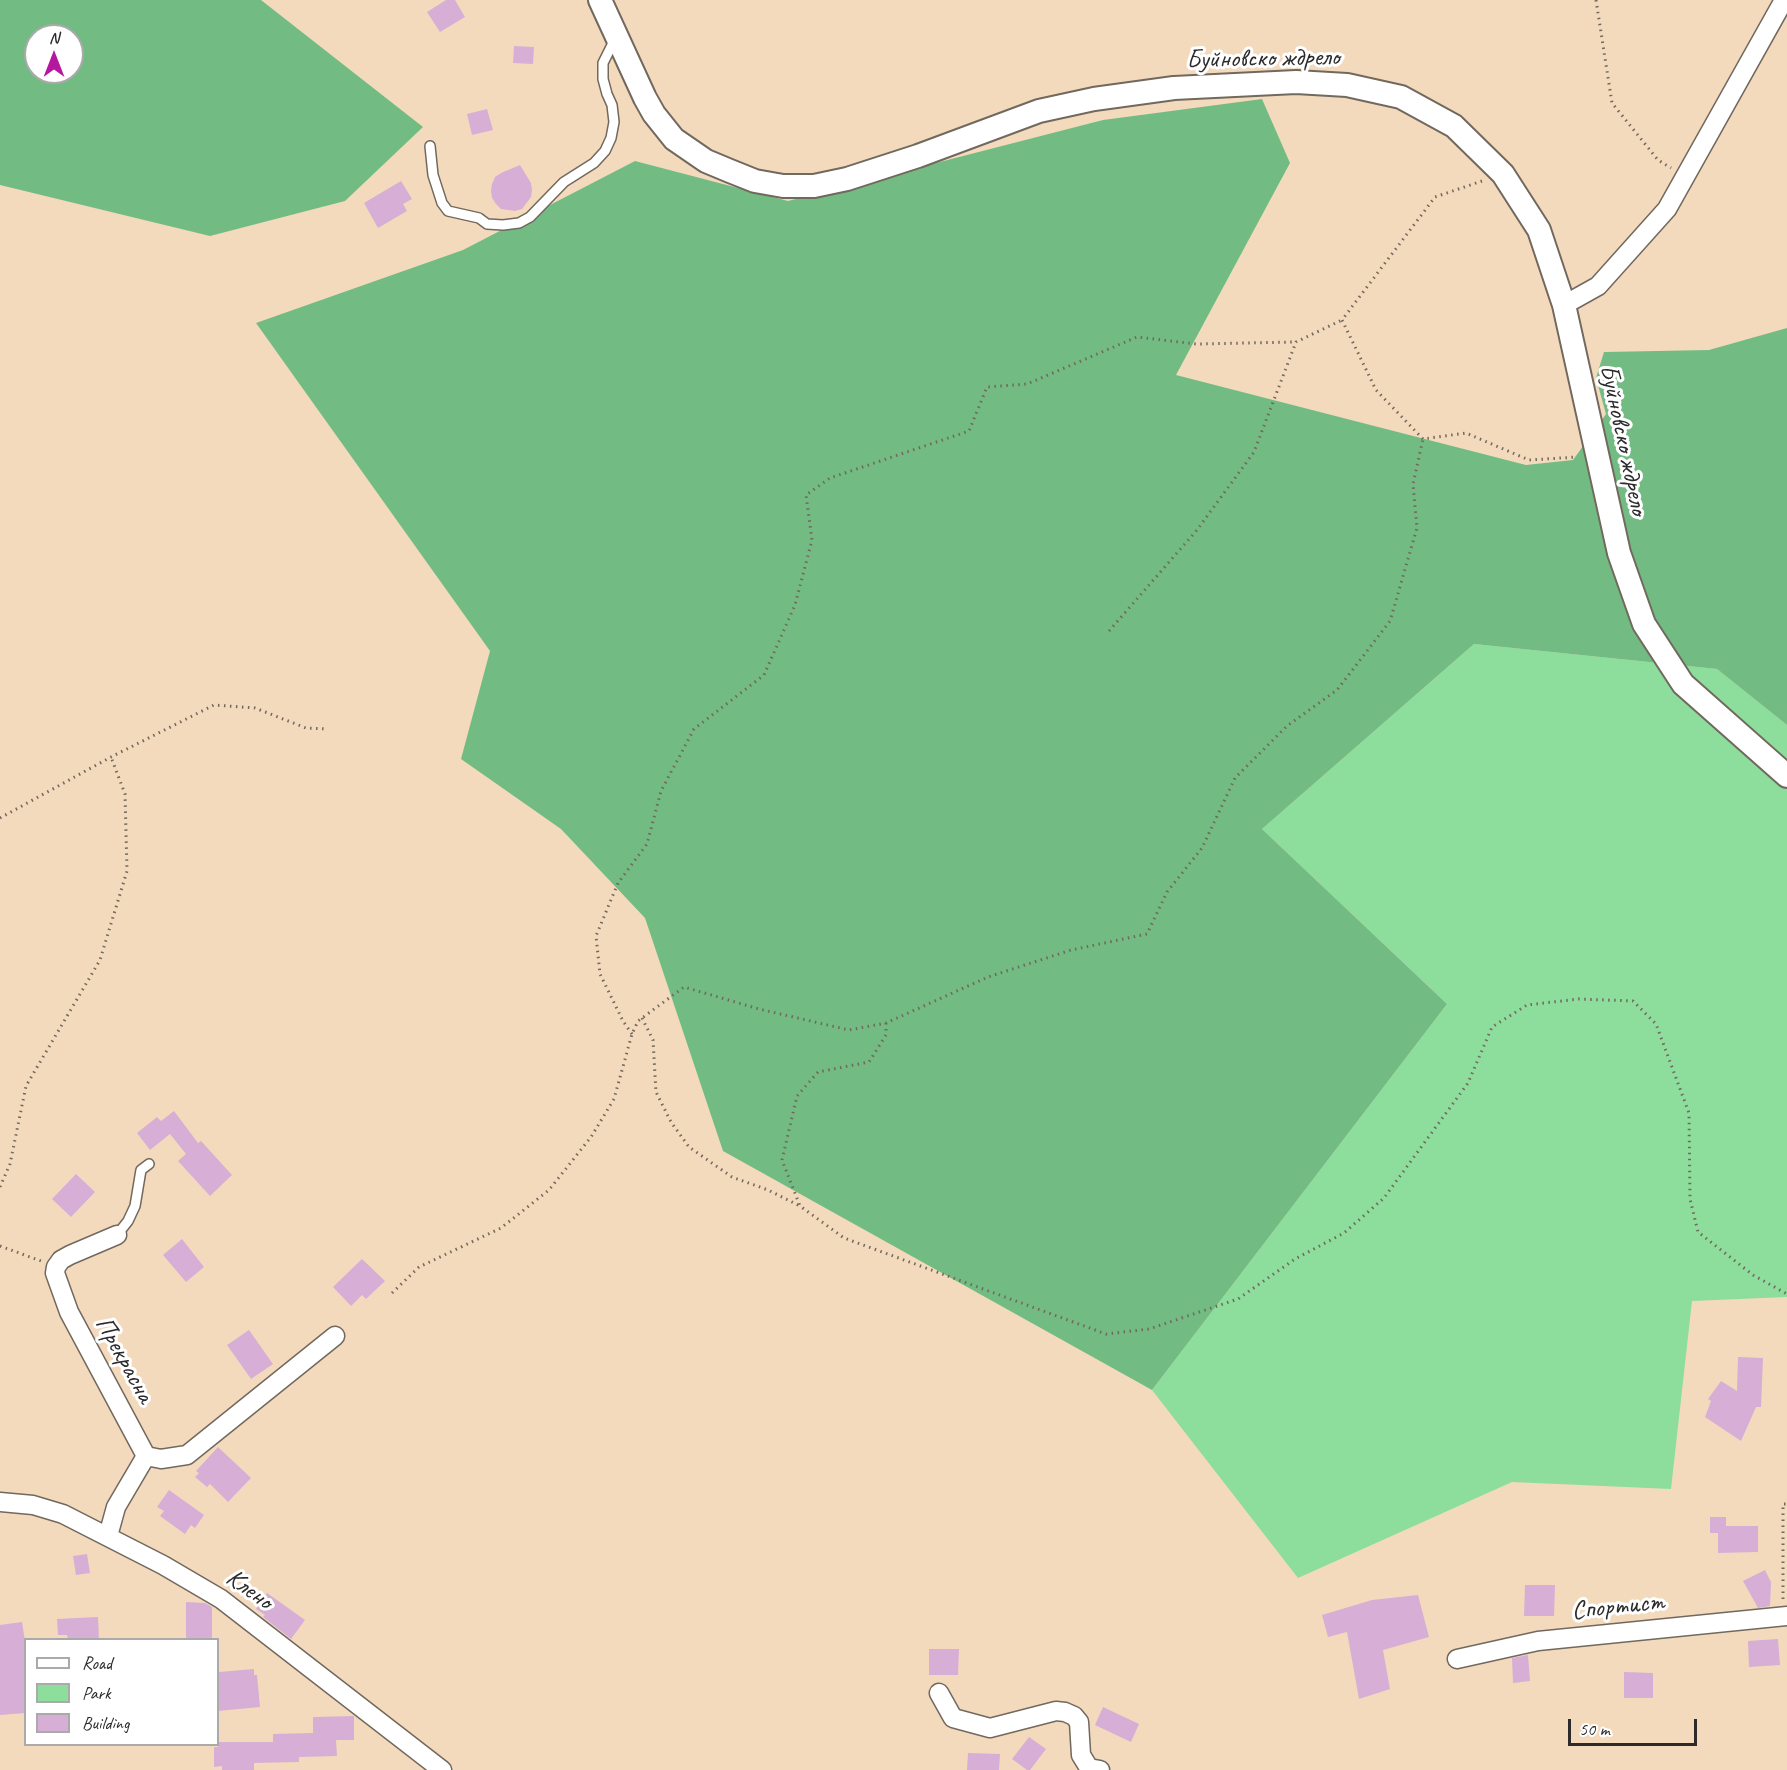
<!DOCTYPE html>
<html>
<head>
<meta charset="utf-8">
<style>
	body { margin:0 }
	#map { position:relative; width:1787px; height:1770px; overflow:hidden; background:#f4dabd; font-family:Caveat,sans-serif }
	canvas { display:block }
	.legend { position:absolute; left:24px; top:1638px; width:195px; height:108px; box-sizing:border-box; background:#fff; border:2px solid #aaa; margin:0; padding:8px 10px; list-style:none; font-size:18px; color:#2b2b2b }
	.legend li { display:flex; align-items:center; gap:12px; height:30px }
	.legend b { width:30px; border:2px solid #aaa }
	.north { position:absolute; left:24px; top:24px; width:60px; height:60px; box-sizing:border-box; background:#fff; border:2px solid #aaa; border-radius:50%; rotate:0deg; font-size:16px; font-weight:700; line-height:24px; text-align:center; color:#2b2b2b }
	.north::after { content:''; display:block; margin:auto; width:21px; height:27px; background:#b5179e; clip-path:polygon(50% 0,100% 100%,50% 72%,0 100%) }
	.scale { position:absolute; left:1568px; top:1719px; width:129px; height:27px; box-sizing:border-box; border:3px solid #2b2b2b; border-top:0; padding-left:8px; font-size:18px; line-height:21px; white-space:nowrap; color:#2b2b2b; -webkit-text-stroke:4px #fff; paint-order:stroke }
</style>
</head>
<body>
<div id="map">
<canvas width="1787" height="1770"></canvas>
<ul class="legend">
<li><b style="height:8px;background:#fff"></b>Road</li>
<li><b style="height:16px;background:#8ddd9d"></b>Park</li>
<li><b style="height:16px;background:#d7aed5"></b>Building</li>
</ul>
<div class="north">N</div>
<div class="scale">50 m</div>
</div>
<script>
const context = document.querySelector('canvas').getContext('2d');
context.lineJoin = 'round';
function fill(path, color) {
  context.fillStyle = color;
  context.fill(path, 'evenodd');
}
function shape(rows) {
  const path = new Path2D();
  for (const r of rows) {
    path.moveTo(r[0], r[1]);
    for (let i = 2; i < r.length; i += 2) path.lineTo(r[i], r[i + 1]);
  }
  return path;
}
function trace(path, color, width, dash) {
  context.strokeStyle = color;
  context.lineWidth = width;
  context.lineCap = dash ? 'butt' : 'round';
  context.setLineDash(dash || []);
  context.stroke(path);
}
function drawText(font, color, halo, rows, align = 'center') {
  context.font = font + ' Caveat,sans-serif';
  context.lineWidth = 6;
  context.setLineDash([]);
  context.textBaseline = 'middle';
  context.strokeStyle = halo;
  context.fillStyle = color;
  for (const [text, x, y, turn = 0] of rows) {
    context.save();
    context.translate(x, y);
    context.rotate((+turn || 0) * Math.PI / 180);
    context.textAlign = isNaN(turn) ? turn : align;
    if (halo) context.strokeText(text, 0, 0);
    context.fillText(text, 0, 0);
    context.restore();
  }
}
const green = shape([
	[1474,644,1717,669,1787,725,1787,1297,1692,1301,1671,1489,1512,1482,1298,1578,1152,1390,1447,1004,1262,829]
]);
const forest = shape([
	[0,0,261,0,423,127,345,201,210,236,0,185],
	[36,36,72,36,72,72,36,72],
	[1262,99,1290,163,1176,375,1526,465,1573,460,1606,414,1596,378,1604,352,1709,350,1787,328,1787,725,1717,669,1474,644,1262,829,1447,1004,1152,1390,723,1151,645,918,561,829,461,759,490,651,256,323,463,250,635,161,788,201,1103,120]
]);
const building = shape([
	[446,0,455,0,465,17,440,32,427,12],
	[514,46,534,47,533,64,513,63],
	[487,109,493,130,472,135,467,114],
	[520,165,531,183,532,190,531,197,522,209,515,211,501,209,496,204,492,198,491,191,492,184,495,177,501,173],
	[401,181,412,199,403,204,407,211,378,228,364,203],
	[174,1111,198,1143,201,1141,232,1175,210,1196,178,1161,186,1154,170,1134,150,1150,137,1133,157,1117,161,1121],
	[76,1174,95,1192,71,1217,52,1199],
	[182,1239,204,1267,186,1282,163,1255],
	[362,1259,385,1281,366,1299,362,1295,351,1306,333,1287],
	[249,1330,273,1364,251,1379,227,1345],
	[1738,1357,1763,1358,1761,1407,1756,1407,1741,1441,1705,1417,1711,1401,1708,1399,1721,1381,1737,1391],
	[218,1447,251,1478,228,1502,210,1484,207,1487,195,1477,199,1473,196,1471],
	[169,1490,204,1515,195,1528,191,1525,185,1534,160,1516,164,1511,157,1507],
	[1710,1517,1726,1517,1726,1526,1758,1526,1758,1552,1718,1553,1718,1533,1710,1533],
	[87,1554,90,1573,76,1575,73,1556],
	[1765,1570,1771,1582,1770,1606,1758,1608,1743,1581],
	[1525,1585,1555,1585,1554,1616,1524,1616],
	[267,1593,305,1620,291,1639,263,1617,265,1615,256,1609],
	[1418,1595,1429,1637,1383,1650,1390,1689,1359,1699,1347,1632,1328,1637,1322,1615,1372,1600],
	[186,1602,205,1603,212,1607,212,1640,186,1640],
	[98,1617,99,1640,68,1640,67,1635,58,1635,57,1619],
	[22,1622,26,1648,26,1713,0,1715,0,1625],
	[1778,1639,1780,1665,1749,1667,1748,1641],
	[929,1649,959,1649,958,1675,929,1675],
	[1528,1655,1530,1681,1513,1683,1512,1658],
	[254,1669,254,1675,257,1675,260,1707,218,1711,218,1675,219,1675,219,1672],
	[1624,1672,1653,1673,1653,1698,1624,1698],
	[1103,1707,1139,1724,1131,1742,1095,1725],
	[354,1716,354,1740,336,1740,337,1756,299,1757,299,1762,254,1763,254,1770,222,1770,222,1766,214,1767,214,1747,218,1747,218,1742,273,1742,273,1734,313,1733,313,1717],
	[1029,1737,1046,1749,1030,1770,1027,1770,1012,1759],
	[968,1753,1000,1754,999,1770,967,1770]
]);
const path = shape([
	[1596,0,1612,103,1658,160,1671,168],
	[1482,181,1435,197,1342,320,1376,390,1423,439,1466,433,1529,460,1577,457],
	[1109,631,1197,530,1254,452,1296,342,1342,320],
	[0,818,111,757,214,705,255,708,306,728,328,729],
	[642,1018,653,1040,656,1092,671,1122,689,1147,732,1177,768,1190,800,1206],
	[886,1023,886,1035,869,1062,818,1072,797,1096,782,1160,800,1206,844,1238,1106,1334,1149,1329,1238,1299,1295,1259,1344,1233,1384,1198,1468,1083,1492,1027,1527,1005,1579,999,1633,1001,1656,1024,1689,1113,1690,1199,1698,1232,1753,1275,1787,1294],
	[632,1034,623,1021,600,974,596,936,618,883,647,844,661,791,694,729,764,675,795,605,812,540,806,495,830,478,969,431,987,387,1027,384,1137,337,1196,344,1296,342],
	[0,1187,10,1164,26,1086,100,960,127,871,125,794,111,757],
	[0,1246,41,1261],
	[392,1293,419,1267,501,1228,549,1190,591,1137,614,1099,632,1034,638,1021,684,987,759,1009,849,1030,886,1023,988,977,1071,950,1147,934,1167,892,1202,848,1235,778,1287,726,1337,690,1390,621,1417,528,1413,484,1423,439],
	[1783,1599,1783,1504,1787,1504]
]);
const service = shape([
	[430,146,433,175,442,203,448,211,479,218,487,224,503,225,519,223,530,217,564,182,594,163,605,151,611,138,614,122,612,105,607,94,603,79,603,63,615,39],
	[117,1235,128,1221,135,1206,141,1170,149,1164]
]);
const minor = shape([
	[1564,305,1598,286,1667,209,1784,0],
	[117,1235,70,1255,61,1260,56,1267,55,1273,69,1312,146,1456],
	[146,1456,161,1459,187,1455,335,1336],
	[0,1502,33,1505,63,1514,163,1565,221,1599,442,1770],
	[108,1536,116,1507,146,1456],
	[1457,1659,1538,1641,1787,1616],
	[939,1693,953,1718,990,1728,1056,1711,1065,1712,1074,1716,1079,1722,1081,1755,1089,1768,1100,1770]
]);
const tertiary = shape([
	[600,0,645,98,654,114,674,139,706,161,730,171,755,181,783,186,814,186,847,179,918,156,1039,111,1094,99,1174,88,1296,82,1347,85,1401,97,1454,126,1503,174,1539,230,1564,305,1619,553,1644,624,1683,684,1787,776]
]);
const streetNames = [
	["Буйновско ждрело",1263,59,-1],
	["Буйновско ждрело",1623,440,78],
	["Прекрасна",124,1360,61],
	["Клено",249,1590,36],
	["Спортист",1618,1607,-6]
];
fill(green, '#8ddd9d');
fill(forest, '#72bc84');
fill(building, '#d7aed5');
trace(service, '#71685e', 12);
trace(minor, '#71685e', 21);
trace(tertiary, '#71685e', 26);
trace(path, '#71685e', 3, [1.5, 4.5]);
trace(service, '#fff', 9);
trace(minor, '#fff', 18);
trace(tertiary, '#fff', 22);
drawText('26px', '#2b2b2b', '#fff', streetNames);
</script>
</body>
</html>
